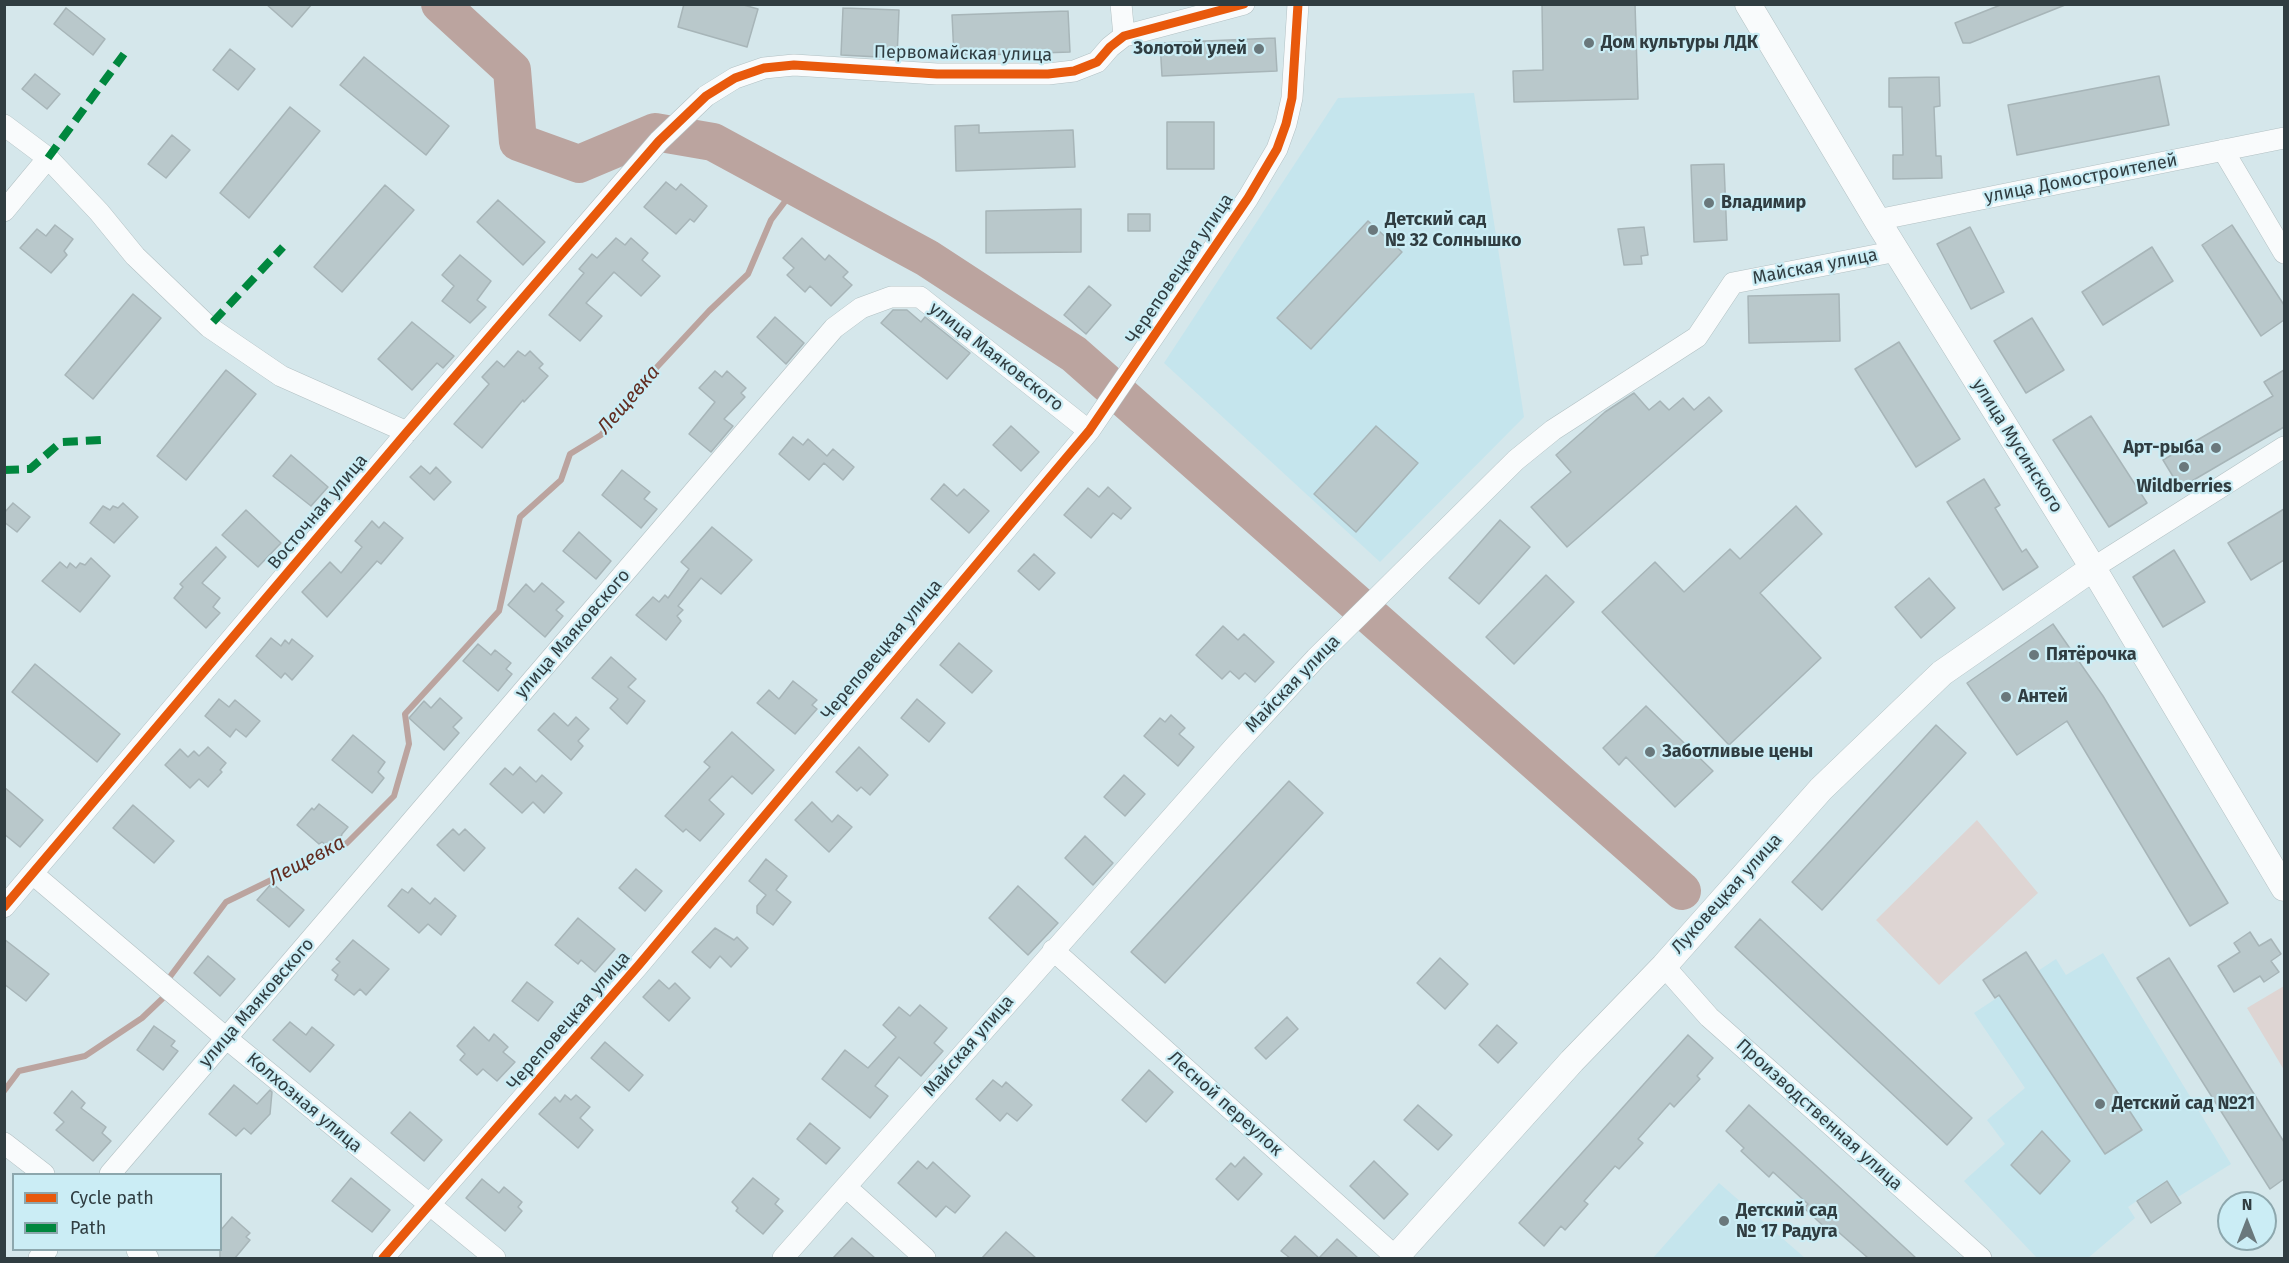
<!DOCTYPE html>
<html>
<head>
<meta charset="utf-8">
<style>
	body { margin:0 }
	#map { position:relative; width:2289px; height:1263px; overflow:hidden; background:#d5e7eb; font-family:"Fira Sans",sans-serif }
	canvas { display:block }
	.frame { position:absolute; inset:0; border:6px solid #303d41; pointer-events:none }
	.legend { position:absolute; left:12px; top:1173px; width:210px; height:78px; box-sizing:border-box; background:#cbedf5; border:2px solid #8da7ad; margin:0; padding:8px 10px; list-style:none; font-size:18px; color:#303d41 }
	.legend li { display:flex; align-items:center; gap:12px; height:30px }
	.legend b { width:30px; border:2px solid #8da7ad }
	.north { position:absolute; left:2217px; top:1191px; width:60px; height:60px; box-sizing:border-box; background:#cbedf5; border:2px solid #8da7ad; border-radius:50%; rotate:0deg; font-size:16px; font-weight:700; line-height:24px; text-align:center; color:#303d41 }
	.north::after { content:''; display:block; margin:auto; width:21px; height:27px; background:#6a787c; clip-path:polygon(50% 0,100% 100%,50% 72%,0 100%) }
</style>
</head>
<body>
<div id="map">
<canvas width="2289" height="1263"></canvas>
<div class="frame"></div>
<ul class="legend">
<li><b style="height:8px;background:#e8590c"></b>Cycle path</li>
<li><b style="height:8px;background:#00873e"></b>Path</li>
</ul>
<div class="north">N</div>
</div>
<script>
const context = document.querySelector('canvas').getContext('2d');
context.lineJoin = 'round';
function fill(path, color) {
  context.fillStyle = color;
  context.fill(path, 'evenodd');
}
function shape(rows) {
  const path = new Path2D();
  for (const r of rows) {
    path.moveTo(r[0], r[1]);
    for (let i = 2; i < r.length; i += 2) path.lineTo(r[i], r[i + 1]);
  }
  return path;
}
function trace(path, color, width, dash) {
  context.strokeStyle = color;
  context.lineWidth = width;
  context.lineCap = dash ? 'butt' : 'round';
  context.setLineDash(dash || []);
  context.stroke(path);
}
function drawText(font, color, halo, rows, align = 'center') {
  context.font = font + ' "Fira Sans",sans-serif';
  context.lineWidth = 4.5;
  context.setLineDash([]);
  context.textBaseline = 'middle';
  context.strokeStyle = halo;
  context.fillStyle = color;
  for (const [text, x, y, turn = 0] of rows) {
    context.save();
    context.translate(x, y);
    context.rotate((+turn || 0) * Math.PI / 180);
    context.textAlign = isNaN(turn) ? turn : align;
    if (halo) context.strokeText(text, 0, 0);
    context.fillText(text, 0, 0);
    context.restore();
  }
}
const built = shape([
	[1474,93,1524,417,1380,562,1164,363,1338,98],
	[2103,953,2231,1164,2178,1197,2166,1181,2128,1207,2135,1218,2088,1258,2037,1258,1964,1181,2005,1144,1987,1120,2025,1088,1974,1013,2056,959,2066,975],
	[1719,1183,1805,1258,1653,1258]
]);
const green = shape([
	[1977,820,2038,893,1939,985,1876,920],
	[2284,986,2284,1070,2247,1008]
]);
const stream = shape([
	[169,978,226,902,347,843,394,796,409,744,405,714,499,611,520,517,561,480,570,454,601,435,644,381,709,311,748,274,771,220,796,187],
	[4,1091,19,1071,85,1056,142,1018,163,998]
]);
const river = shape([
	[440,4,512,70,518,142,579,164,655,132,713,142,927,258,1074,354,1682,891]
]);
const building = shape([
	[266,4,312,4,292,27,266,4],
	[684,4,740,4,758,9,747,47,678,27,684,4],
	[1542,4,1635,4,1638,99,1514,102,1513,71,1543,70,1542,4],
	[2003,4,2065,4,2065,5,1970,43,1963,43,1955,23,2003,4],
	[66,8,105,39,93,55,54,24,66,8],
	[843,8,899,10,897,58,841,55,843,8],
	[1068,11,1070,52,954,56,952,15,1068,11],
	[1275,38,1277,71,1162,76,1160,43,1275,38],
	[230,49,255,69,238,90,213,70,230,49],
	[364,57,449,126,426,155,340,85,364,57],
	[35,74,60,94,47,109,22,89,35,74],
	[2159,76,2169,125,2017,155,2008,105,2159,76],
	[1939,77,1940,106,1934,107,1936,156,1941,156,1942,178,1893,179,1893,155,1903,155,1902,107,1889,107,1889,78,1939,77],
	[290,107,320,131,249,218,220,193,290,107],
	[1167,122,1214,122,1214,169,1167,169,1167,122],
	[979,125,979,133,1073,130,1075,167,956,171,955,126,979,125],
	[172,135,190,150,166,178,148,164,172,135],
	[1724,164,1727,240,1694,242,1691,165,1724,164],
	[666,182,676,190,681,184,707,206,694,222,690,219,676,234,644,207,666,182],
	[385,185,414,210,342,292,314,267,385,185],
	[498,200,545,242,523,265,477,222,498,200],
	[1081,209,1081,252,986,253,986,211,1081,209],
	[1128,214,1150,214,1150,231,1128,231,1128,214],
	[1368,221,1402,252,1311,349,1277,318,1368,221],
	[55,225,73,239,64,251,67,255,51,273,20,248,37,229,46,236,55,225],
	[2232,225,2284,305,2284,320,2261,336,2202,245,2232,225],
	[1644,227,1648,255,1641,256,1642,264,1624,265,1618,229,1644,227],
	[1970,227,2004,292,1971,309,1937,244,1970,227],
	[616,238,625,245,631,238,648,253,642,260,660,276,641,296,614,272,586,303,602,316,580,341,549,315,584,273,579,269,592,254,597,258,616,238],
	[802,238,825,260,829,255,848,272,843,277,852,285,831,306,810,286,805,292,787,275,794,268,783,258,802,238],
	[2152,247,2173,281,2103,325,2082,292,2152,247],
	[460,255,491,281,477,300,486,307,470,323,442,301,454,286,442,275,460,255],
	[1089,286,1111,305,1086,334,1064,315,1089,286],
	[133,294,161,318,93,399,65,375,133,294],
	[1839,294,1840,341,1749,343,1748,296,1839,294],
	[893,310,907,310,921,322,925,317,970,353,947,379,881,323,893,310],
	[775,317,804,343,786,364,757,337,775,317],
	[2032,318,2064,370,2026,393,1994,341,2032,318],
	[412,322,454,356,443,368,437,363,412,390,378,359,412,322],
	[1899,342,1960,439,1916,467,1855,369,1899,342],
	[518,351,525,356,530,351,543,364,539,368,548,376,524,402,523,400,482,448,454,424,489,384,482,377,497,361,504,367,518,351],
	[226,370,256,394,186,480,157,456,226,370],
	[2284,370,2284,427,2180,488,2163,460,2273,396,2264,382,2284,370],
	[715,371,722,377,727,371,746,388,741,393,745,397,724,419,733,426,711,452,689,434,715,402,699,388,715,371],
	[1634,393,1649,410,1660,401,1669,410,1683,398,1694,410,1709,397,1722,411,1567,547,1531,507,1571,472,1556,455,1605,412,1634,393],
	[2091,416,2147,503,2109,527,2053,440,2091,416],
	[1011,426,1039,452,1021,471,993,445,1011,426],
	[1376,426,1418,463,1356,532,1314,494,1376,426],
	[793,437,803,445,808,439,827,456,833,449,854,467,843,480,824,463,809,480,779,454,793,437],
	[291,455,328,487,311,506,273,476,291,455],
	[421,466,430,474,436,467,451,482,434,500,410,477,421,466],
	[622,470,650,492,644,499,657,509,641,528,602,495,622,470],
	[1984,479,2000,505,1995,508,2022,552,2026,549,2038,567,2003,590,1947,502,1984,479],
	[944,484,957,496,964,489,989,511,969,533,931,499,944,484],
	[1108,487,1131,508,1121,519,1113,513,1091,538,1064,515,1088,488,1099,497,1108,487],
	[13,503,30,517,17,532,4,522,4,513,13,503],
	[123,503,138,517,114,543,90,523,103,506,110,510,113,506,118,508,123,503],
	[1796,506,1822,534,1760,593,1821,658,1729,745,1602,612,1655,562,1684,592,1730,549,1740,559,1796,506],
	[2284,509,2284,560,2251,580,2228,543,2284,509],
	[246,510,281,543,258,567,222,535,246,510],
	[1500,520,1530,547,1479,604,1449,578,1500,520],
	[372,521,379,528,384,522,403,538,381,564,377,561,327,617,302,592,330,562,341,573,362,547,355,541,372,521],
	[712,527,752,560,721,594,701,578,678,606,683,610,677,616,681,621,666,640,636,615,653,597,659,602,665,595,668,598,689,569,681,562,712,527],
	[579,532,611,561,596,579,563,551,579,532],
	[216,547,226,557,202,583,220,598,213,607,220,613,206,628,174,598,183,587,180,584,216,547],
	[2174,550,2205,602,2163,627,2133,577,2174,550],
	[1034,554,1055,573,1039,590,1018,571,1034,554],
	[91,558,110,576,80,612,42,581,60,562,67,568,70,563,76,568,80,563,85,565,91,558],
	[1546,575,1574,602,1514,664,1486,637,1546,575],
	[1929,578,1955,608,1921,638,1895,607,1929,578],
	[542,583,564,602,556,610,563,616,545,637,508,605,526,584,534,592,542,583],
	[2053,624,2103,696,2228,903,2190,926,2067,721,2017,755,1967,683,2053,624],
	[1223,626,1238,640,1244,634,1274,662,1255,682,1245,673,1239,679,1230,671,1222,679,1196,655,1223,626],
	[271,638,281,646,285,640,289,644,292,639,313,656,292,680,285,673,281,678,256,656,271,638],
	[959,643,992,671,972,693,940,665,959,643],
	[478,644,491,655,495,650,511,663,506,669,512,674,498,691,463,661,478,644],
	[611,657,636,679,628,687,645,701,627,724,610,708,618,699,592,678,611,657],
	[35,664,120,734,97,762,12,692,35,664],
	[793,681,817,700,812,705,817,709,795,734,757,703,769,690,779,699,793,681],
	[440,698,462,718,453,727,459,733,444,750,409,718,424,701,431,708,440,698],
	[219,699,229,707,235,700,260,721,246,737,236,729,230,737,205,716,219,699],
	[917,699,945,723,929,742,901,718,917,699],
	[1646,706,1713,771,1675,807,1626,757,1619,765,1603,748,1646,706],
	[554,713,568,726,576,717,589,729,578,741,583,746,571,760,538,730,554,713],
	[1171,715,1185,728,1179,734,1194,747,1178,766,1144,736,1160,718,1165,722,1171,715],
	[1936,725,1966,753,1822,910,1792,882,1936,725],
	[732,732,774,770,752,794,732,776,709,800,724,814,700,841,686,829,683,832,665,816,710,767,704,762,732,732],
	[353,735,385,762,378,772,384,778,372,793,332,760,353,735],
	[208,747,226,763,220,770,222,772,208,787,199,779,190,788,165,765,180,749,188,757,194,751,199,756,208,747],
	[859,747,888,775,870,795,861,787,857,791,836,772,859,747],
	[520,767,536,782,542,775,562,793,544,813,533,802,522,813,490,784,505,768,513,775,520,767],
	[1124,775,1145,794,1125,816,1104,797,1124,775],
	[1289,781,1323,813,1165,983,1131,952,1289,781],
	[4,787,43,820,20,847,4,834,4,787],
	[812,802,832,822,838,815,852,827,829,852,795,820,812,802],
	[319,804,348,827,342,834,339,844,329,847,322,842,319,844,297,825,312,808,314,810,319,804],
	[133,805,174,841,154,863,113,828,133,805],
	[453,829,459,835,465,829,485,848,464,871,437,845,453,829],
	[1085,836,1113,863,1093,885,1065,858,1085,836],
	[766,859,787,876,776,890,791,902,773,925,757,913,757,906,766,895,749,881,766,859],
	[636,869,662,891,645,911,619,888,636,869],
	[272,883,304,910,289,927,257,900,272,883],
	[1018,886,1058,923,1028,955,989,918,1018,886],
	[412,888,430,904,435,898,456,916,441,935,428,924,419,933,388,906,402,889,408,893,412,888],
	[578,918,615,949,595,972,581,960,578,964,555,945,578,918],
	[1760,919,1972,1118,1947,1145,1735,947,1760,919],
	[715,928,734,940,737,937,748,948,731,967,720,956,710,968,692,952,715,928],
	[2250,932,2259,946,2271,939,2281,954,2271,961,2279,972,2264,982,2260,976,2234,992,2218,966,2240,952,2234,943,2250,932],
	[4,939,49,974,26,1001,4,984,4,939],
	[353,940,389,969,366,995,360,989,354,995,335,980,338,975,332,970,340,962,336,959,353,940],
	[2026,952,2142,1130,2105,1154,1999,995,1995,998,1983,980,2026,952],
	[208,956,235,979,220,996,194,973,208,956],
	[1440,958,1468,984,1445,1009,1417,983,1440,958],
	[2169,958,2284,1142,2284,1179,2270,1189,2137,978,2169,958],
	[659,980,669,989,675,983,690,998,669,1021,643,997,659,980],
	[527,982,553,1002,538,1021,512,1001,527,982],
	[920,1005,947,1028,934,1043,943,1051,921,1076,899,1057,875,1086,888,1096,870,1118,822,1079,845,1050,868,1068,896,1037,883,1025,899,1007,910,1016,920,1005],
	[1287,1017,1298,1029,1266,1059,1255,1048,1287,1017],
	[290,1022,306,1035,312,1027,334,1045,310,1072,273,1040,290,1022],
	[1497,1025,1517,1043,1498,1063,1479,1045,1497,1025],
	[154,1026,175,1041,171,1046,178,1051,163,1070,137,1050,154,1026],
	[474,1027,489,1041,494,1034,508,1047,503,1052,515,1062,497,1081,483,1069,477,1075,460,1060,465,1054,457,1046,474,1027],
	[1688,1035,1713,1058,1697,1076,1700,1079,1674,1107,1670,1103,1638,1139,1643,1143,1619,1169,1615,1166,1584,1201,1588,1204,1565,1230,1561,1226,1544,1246,1519,1223,1688,1035],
	[605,1042,643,1075,629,1091,591,1058,605,1042],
	[1149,1070,1173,1092,1146,1122,1122,1100,1149,1070],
	[993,1080,1002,1087,1006,1082,1032,1105,1017,1121,1007,1113,1000,1121,976,1099,993,1080],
	[234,1085,257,1104,270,1090,272,1092,270,1114,251,1134,244,1128,236,1136,209,1114,234,1085],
	[72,1091,85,1103,81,1108,106,1127,102,1133,111,1141,93,1161,56,1130,64,1122,54,1113,72,1091],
	[565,1095,571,1100,576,1095,590,1107,580,1118,593,1130,578,1148,539,1114,555,1097,560,1102,565,1095],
	[1418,1105,1452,1135,1438,1150,1404,1120,1418,1105],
	[1749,1105,1837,1185,1916,1258,1868,1258,1835,1229,1831,1233,1804,1208,1808,1204,1773,1172,1769,1177,1741,1151,1744,1148,1726,1131,1749,1105],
	[410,1112,442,1140,424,1161,391,1133,410,1112],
	[810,1123,840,1148,826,1164,797,1139,810,1123],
	[2042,1131,2070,1161,2040,1194,2011,1165,2042,1131],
	[1244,1157,1262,1174,1238,1200,1216,1179,1231,1163,1235,1167,1244,1157],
	[918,1161,927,1169,933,1162,970,1196,955,1213,946,1206,936,1217,898,1183,918,1161],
	[1374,1161,1408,1194,1384,1219,1350,1186,1374,1161],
	[351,1178,390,1210,372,1232,332,1201,351,1178],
	[753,1178,779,1199,775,1204,783,1211,763,1234,736,1211,738,1208,732,1202,753,1178],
	[482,1179,499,1193,504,1187,522,1202,518,1207,522,1211,505,1231,466,1198,482,1179],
	[2167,1181,2181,1203,2151,1223,2137,1201,2167,1181],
	[232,1217,250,1233,246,1237,250,1240,235,1258,220,1258,220,1231,232,1217],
	[1006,1232,1036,1258,982,1258,1006,1232],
	[1295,1236,1319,1258,1337,1239,1358,1258,1290,1258,1281,1251,1295,1236],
	[852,1238,875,1258,833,1258,852,1238]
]);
const minor = shape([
	[1121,4,1124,36],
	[4,125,48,158,99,212,135,256,209,327,281,376,407,432],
	[2223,150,2284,253],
	[4,211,48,158],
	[1877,220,2284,138],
	[2093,568,2284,447],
	[33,874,226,1038,495,1258],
	[4,907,407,432,659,141,706,96,735,78,764,68,794,65,937,74,1048,74,1074,71,1097,62,1110,47,1124,36,1244,4],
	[1053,950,1397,1258],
	[1664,966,1709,1017,1981,1258],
	[4,1143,44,1174],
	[110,1174,834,328,861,308,891,297,920,297,1089,431],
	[846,1187,925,1258],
	[137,1250,148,1258],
	[39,1258,47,1250],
	[383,1258,638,966,1089,431,1248,198,1277,149,1286,124,1292,98,1298,4],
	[783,1258,1234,747,1316,658,1516,460,1553,430,1697,337,1733,283,1897,251]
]);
const tertiary = shape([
	[1748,4,1877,220,2093,568,2284,888],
	[1395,1258,1572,1061,1664,966,1821,789,1942,673,2093,568]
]);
const quiet = shape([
	[48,158,124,54],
	[213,322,283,247],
	[4,470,30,469,61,442,102,440]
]);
const cycleway = shape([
	[4,907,407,432,659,141,706,96,735,78,764,68,794,65,937,74,1048,74,1074,71,1097,62,1110,47,1124,36,1244,4],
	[383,1258,638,966,1089,431,1248,198,1277,149,1286,124,1292,98,1298,4]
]);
const markers = [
	[1589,43,6,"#6a787c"],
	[1259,49,6,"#6a787c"],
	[1709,203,6,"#6a787c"],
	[1373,230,6,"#6a787c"],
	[2216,448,6,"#6a787c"],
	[2184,467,6,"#6a787c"],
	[2034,655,6,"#6a787c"],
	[2006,697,6,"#6a787c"],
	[1650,752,6,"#6a787c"],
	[2100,1104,6,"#6a787c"],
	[1724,1221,6,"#6a787c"]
];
const poiNames = [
	["Дом культуры ЛДК",1601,43],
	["Золотой улей",1247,49,"right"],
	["Владимир",1721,203],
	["Детский сад",1385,220],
	["№ 32 Солнышко",1385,241],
	["Арт-рыба",2204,448,"right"],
	["Wildberries",2184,487,"center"],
	["Пятёрочка",2046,655],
	["Антей",2018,697],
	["Заботливые цены",1662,752],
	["Детский сад №21",2112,1104],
	["Детский сад",1736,1211],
	["№ 17 Радуга",1736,1232]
];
const streetNames = [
	["Первомайская улица",963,54,1],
	["улица Домостроителей",2081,179,-11],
	["Майская улица",1815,267,-11],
	["Череповецкая улица",1180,269,-56],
	["улица Маяковского",996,357,38],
	["улица Мусинского",2017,446,58],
	["Восточная улица",318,512,-50],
	["улица Маяковского",573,634,-49],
	["Череповецкая улица",882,650,-50],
	["Майская улица",1293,684,-46],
	["Луковецкая улица",1727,894,-48],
	["улица Маяковского",257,1003,-49],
	["Череповецкая улица",569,1021,-49],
	["Майская улица",969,1046,-49],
	["Колхозная улица",304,1103,40],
	["Лесной переулок",1225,1104,42],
	["Производственная улица",1819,1115,42]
];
const waterNames = [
	["Лещевка",629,400,-49],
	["Лещевка",307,861,-28]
];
fill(built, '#c5e5ed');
fill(green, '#ded5d3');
trace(stream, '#bba49f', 6);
trace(river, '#bba49f', 38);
fill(building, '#b9c8cb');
trace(building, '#a7b5b8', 1.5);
trace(minor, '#b2c0c3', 22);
trace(tertiary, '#b2c0c3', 27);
trace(minor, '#f9fbfc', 21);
trace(tertiary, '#f9fbfc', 26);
trace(quiet, '#00873e', 8, [15, 8]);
trace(cycleway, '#e8590c', 9);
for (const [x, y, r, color] of markers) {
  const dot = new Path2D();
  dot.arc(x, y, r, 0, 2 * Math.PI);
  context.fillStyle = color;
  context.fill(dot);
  trace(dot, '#cbedf5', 2);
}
drawText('bold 18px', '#303d41', '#cbedf5', poiNames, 'left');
drawText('18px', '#303d41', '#cbedf5', streetNames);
drawText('italic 20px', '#622d21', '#cbedf5', waterNames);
</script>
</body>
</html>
